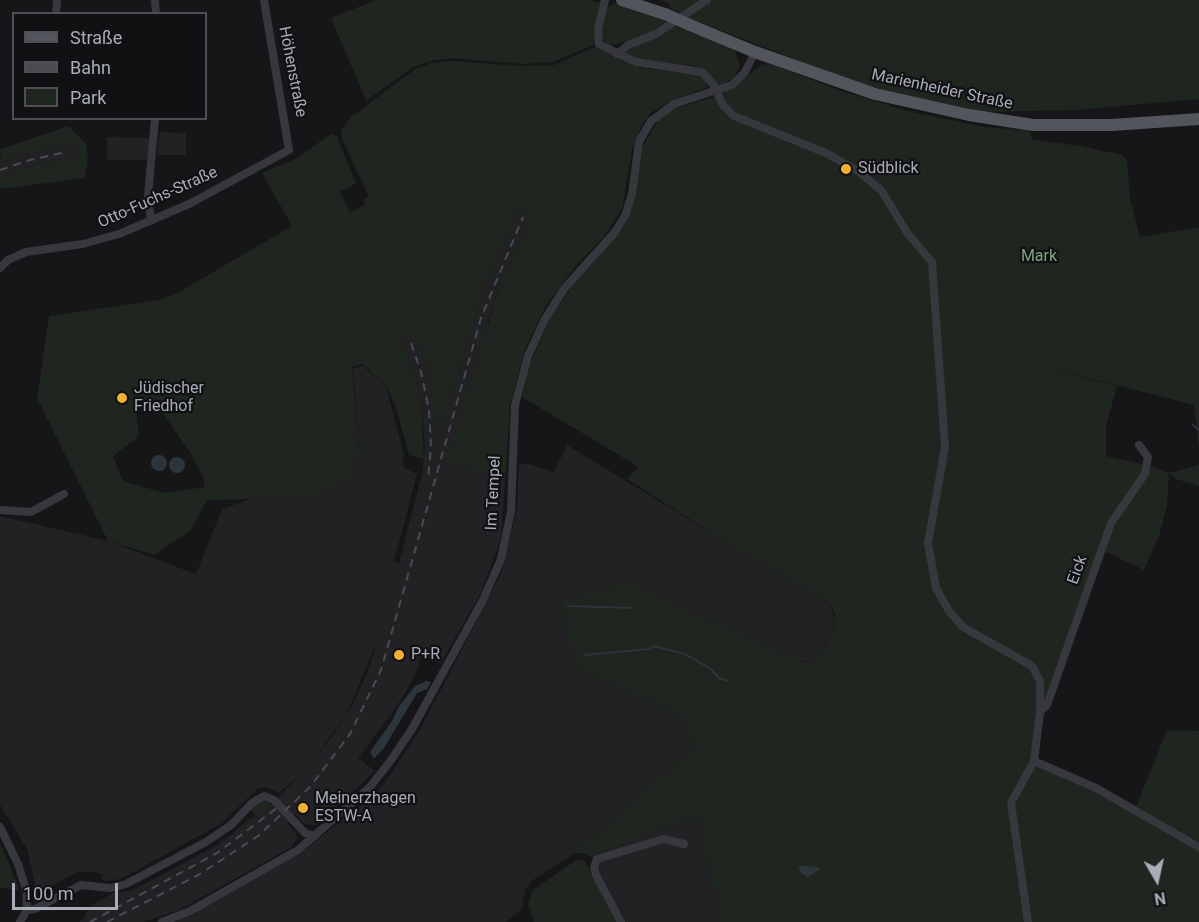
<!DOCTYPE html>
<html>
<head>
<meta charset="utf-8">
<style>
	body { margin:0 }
	#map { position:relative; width:1199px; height:922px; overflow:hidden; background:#161618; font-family:Roboto,sans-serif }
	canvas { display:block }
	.legend { position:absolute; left:12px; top:12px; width:195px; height:108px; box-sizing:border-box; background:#111113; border:2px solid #4d4f55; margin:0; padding:8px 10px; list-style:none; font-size:18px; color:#a8adb8 }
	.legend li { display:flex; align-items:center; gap:12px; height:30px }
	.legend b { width:30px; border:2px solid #4d4f55 }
	.north { position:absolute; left:1127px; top:850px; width:60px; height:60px; -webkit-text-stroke:4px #111113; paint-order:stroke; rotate:171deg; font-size:16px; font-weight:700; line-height:24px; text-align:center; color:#a8adb8 }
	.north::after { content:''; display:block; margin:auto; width:21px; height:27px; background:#a8adb8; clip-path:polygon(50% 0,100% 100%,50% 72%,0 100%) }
	.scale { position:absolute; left:12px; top:883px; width:106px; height:27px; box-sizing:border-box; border:3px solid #a8adb8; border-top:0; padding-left:8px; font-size:18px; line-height:21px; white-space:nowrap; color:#a8adb8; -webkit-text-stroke:4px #111113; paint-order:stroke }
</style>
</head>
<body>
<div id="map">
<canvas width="1199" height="922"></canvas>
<ul class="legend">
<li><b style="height:8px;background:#53555c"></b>Straße</li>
<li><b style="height:8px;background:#4a4c52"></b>Bahn</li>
<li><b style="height:16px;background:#1e261f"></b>Park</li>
</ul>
<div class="north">N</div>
<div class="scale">100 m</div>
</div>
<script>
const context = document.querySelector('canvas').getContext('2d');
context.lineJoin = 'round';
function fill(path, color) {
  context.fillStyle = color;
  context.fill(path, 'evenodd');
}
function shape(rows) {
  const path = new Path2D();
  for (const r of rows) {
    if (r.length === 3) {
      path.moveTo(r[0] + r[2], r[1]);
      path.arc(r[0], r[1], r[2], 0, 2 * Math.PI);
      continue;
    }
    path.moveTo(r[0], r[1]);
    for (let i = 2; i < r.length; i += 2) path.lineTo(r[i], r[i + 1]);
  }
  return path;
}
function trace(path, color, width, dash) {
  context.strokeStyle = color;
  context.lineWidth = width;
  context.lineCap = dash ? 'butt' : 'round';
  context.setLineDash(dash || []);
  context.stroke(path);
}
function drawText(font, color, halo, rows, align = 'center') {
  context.font = font + ' Roboto,sans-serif';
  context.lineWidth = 4.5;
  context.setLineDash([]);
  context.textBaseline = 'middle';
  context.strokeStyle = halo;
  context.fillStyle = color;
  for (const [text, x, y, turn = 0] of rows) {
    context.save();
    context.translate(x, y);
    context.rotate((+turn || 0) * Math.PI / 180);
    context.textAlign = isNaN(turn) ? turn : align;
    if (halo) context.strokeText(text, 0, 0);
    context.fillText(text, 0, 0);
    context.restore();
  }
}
const built = shape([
	[160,132,186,133,186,155,149,155,148,160,107,160,107,137,150,138,149,155,157,155],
	[77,144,79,157,32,166,0,178,0,162,31,152],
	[520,208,532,214,498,290,488,321,506,463,501,538,482,591,441,663,421,657,414,678,397,706,358,758,375,771,317,825,305,824,295,814,287,822,298,837,290,848,181,909,143,922,79,922,84,918,89,907,113,893,131,891,217,845,271,804,305,770,279,793,267,787,257,789,222,823,121,879,106,881,101,879,103,875,97,872,78,872,37,893,27,849,0,805,0,516,108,541,196,574,222,509,254,498,309,497,359,450,353,369,363,366,386,386,404,456,403,463,404,468,417,474,394,561,399,563,423,470,425,447,421,399,402,338,414,333,429,371,443,424,485,285],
	[378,639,367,674,350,709,331,738,312,762,347,713],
	[567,445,723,540,727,546,792,580,830,604,835,622,824,649,812,661,800,662,628,582,560,601,574,667,682,716,693,748,575,853,533,880,525,890,522,909,506,922,174,922,301,853,382,787,421,728,500,576,517,508,519,464,529,464,554,472],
	[697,815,721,922,626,922,591,857]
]);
const green = shape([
	[376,0,590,0,600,3,598,43,553,62,522,64,451,58,431,61,413,67,366,101,331,18],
	[658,0,703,0,680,13,671,9,668,3],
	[713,0,1199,0,1199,99,1076,110,984,112,896,94,828,72,684,16],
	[615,3,641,9,668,23,646,35,610,46,603,40,601,34,606,8],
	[673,25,734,49,740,66,734,77,719,87,708,73,696,66,641,60,625,53,626,50],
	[599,45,640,68,697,74,707,82,708,87,671,101,651,113,643,123,632,150,622,209,603,238,577,264,545,307,526,347,510,404,506,474,448,463,498,290,532,214,520,208,485,285,443,424,438,423,429,371,414,334,402,338,421,399,424,459,409,455,395,404,386,386,363,364,352,367,359,450,348,478,309,497,207,500,191,530,154,555,108,541,37,398,49,316,159,300,179,292,292,226,262,173,297,158,331,134,337,136,356,183,340,192,350,212,365,205,363,200,369,197,343,141,341,130,351,117,414,70,431,63,451,61,521,66,554,65],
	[153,399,191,454,203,477,205,487,165,493,123,481,113,456,139,436,135,402],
	[763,64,774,65,838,90,904,110,984,127,1029,131,1033,140,1081,146,1122,155,1127,160,1130,198,1140,237,1199,227,1199,447,1194,405,1010,358,1117,386,1106,426,1106,456,1146,465,1143,473,1111,522,1047,701,1039,710,1033,761,1009,803,1026,922,721,922,697,815,591,857,584,853,575,853,693,748,682,716,574,667,560,601,628,582,804,663,815,659,824,649,834,626,835,614,830,604,792,580,727,546,723,540,627,479,639,467,522,397,529,366,551,316,573,285,627,222,636,195,641,150,663,112,714,97,733,118,824,155,860,176,864,174,827,152,735,115,724,104,722,94],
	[929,255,934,257,939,307,947,446,931,543,933,567,939,589,951,611,949,618,935,589,927,542,942,446,935,305],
	[68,126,86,144,88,157,85,178,0,189,0,178,6,175,32,166,78,157,76,144,31,152,0,162,1,149],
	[1199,465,1199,486,1176,479,1169,473,1167,505,1159,536,1144,570,1102,550,1112,523,1149,466,1169,473],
	[1167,730,1199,731,1199,842,1136,807],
	[1035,763,1095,791,1199,848,1199,922,1030,922,1013,804],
	[322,798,333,808,332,810,315,825,308,825,315,816],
	[265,801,271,804,245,825,230,836,248,820,246,816,250,820,256,816,251,810,255,806],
	[0,845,5,854,20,891,0,887],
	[578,859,585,861,618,922,534,922,528,905,533,890]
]);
const water = shape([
	[159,463,8],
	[177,465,8],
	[426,681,431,682,427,689,417,693,384,748,374,759,370,752,392,721,399,706,415,686],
	[798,866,808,866,821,868,808,877,802,874]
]);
const stream = shape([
	[1192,424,1199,430],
	[568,606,633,608],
	[585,655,649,649,654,646,685,654,711,669,719,678,728,681]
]);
const street = shape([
	[155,0,156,14],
	[605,0,598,29,599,44,636,62,702,72,713,84,723,105,734,116,826,153,858,171,881,190,908,234,932,262,945,447,928,543,936,588,949,611,963,627,1032,666,1040,681,1040,712,1034,761,1011,803,1028,922],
	[56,14,57,0],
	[617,54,628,45,656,34,707,0],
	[151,221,148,196,155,118],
	[0,268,8,260,26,252,83,244,119,234,189,204,289,150,264,0],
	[0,510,31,512,64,494],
	[1040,712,1047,705,1111,523,1145,474,1148,457,1139,445],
	[1034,761,1096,788,1199,847],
	[0,827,18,864,26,889,27,910,20,922],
	[27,910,35,909,81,885,111,888,126,884,206,842,231,825,252,803,264,796,274,800,305,833,315,836],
	[162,922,190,911,298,850,369,788,389,763,412,729,483,600,501,559,511,511,515,405,528,356,545,319,564,289,615,232,625,216,632,194,639,142,651,121,674,104,732,85,745,72,755,52],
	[621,922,596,875,594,867,597,859,664,839,684,844]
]);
const primary = shape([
	[622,0,665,14],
	[690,25,755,52,875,94,969,115,1033,125,1112,125,1199,119]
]);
const rail = shape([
	[0,170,30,160,66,152],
	[411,343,421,372,429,410,431,446,428,480],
	[90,922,217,853,281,805],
	[107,922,200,874,258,836,310,787,350,734,381,670,481,318,523,217]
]);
const primaryBridge = shape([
	[665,14,690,25]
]);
const markers = [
	[846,169,6,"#f2b134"],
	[122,398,6,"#f2b134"],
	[399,655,6,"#f2b134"],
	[303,808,6,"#f2b134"]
];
const streetNames = [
	["Höhenstraße",292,72,79],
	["Marienheider Straße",942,90,12],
	["Otto-Fuchs-Straße",158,198,-24],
	["Im Tempel",494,493,-87],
	["Eick",1078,570,-70]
];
const poiNames = [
	["Südblick",858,169],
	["Jüdischer",134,389],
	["Friedhof",134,407],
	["P+R",411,655],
	["Meinerzhagen",315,799],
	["ESTW-A",315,817]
];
const parkNames = [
	["Mark",1039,257]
];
fill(built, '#222225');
fill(green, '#1e261f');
fill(water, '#2c353c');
trace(stream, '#2c353c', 2);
trace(street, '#37383d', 8);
trace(primary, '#53555c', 12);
trace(rail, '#4a4c52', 2, [8, 6]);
trace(primaryBridge, '#53555c', 12);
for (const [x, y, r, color] of markers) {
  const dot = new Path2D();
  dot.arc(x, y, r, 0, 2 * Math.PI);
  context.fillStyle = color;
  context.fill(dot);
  trace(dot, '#111113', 2);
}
drawText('16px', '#a8adb8', '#111113', streetNames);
drawText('16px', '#a8adb8', '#111113', poiNames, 'left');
drawText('16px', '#7fa381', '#111113', parkNames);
</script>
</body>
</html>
